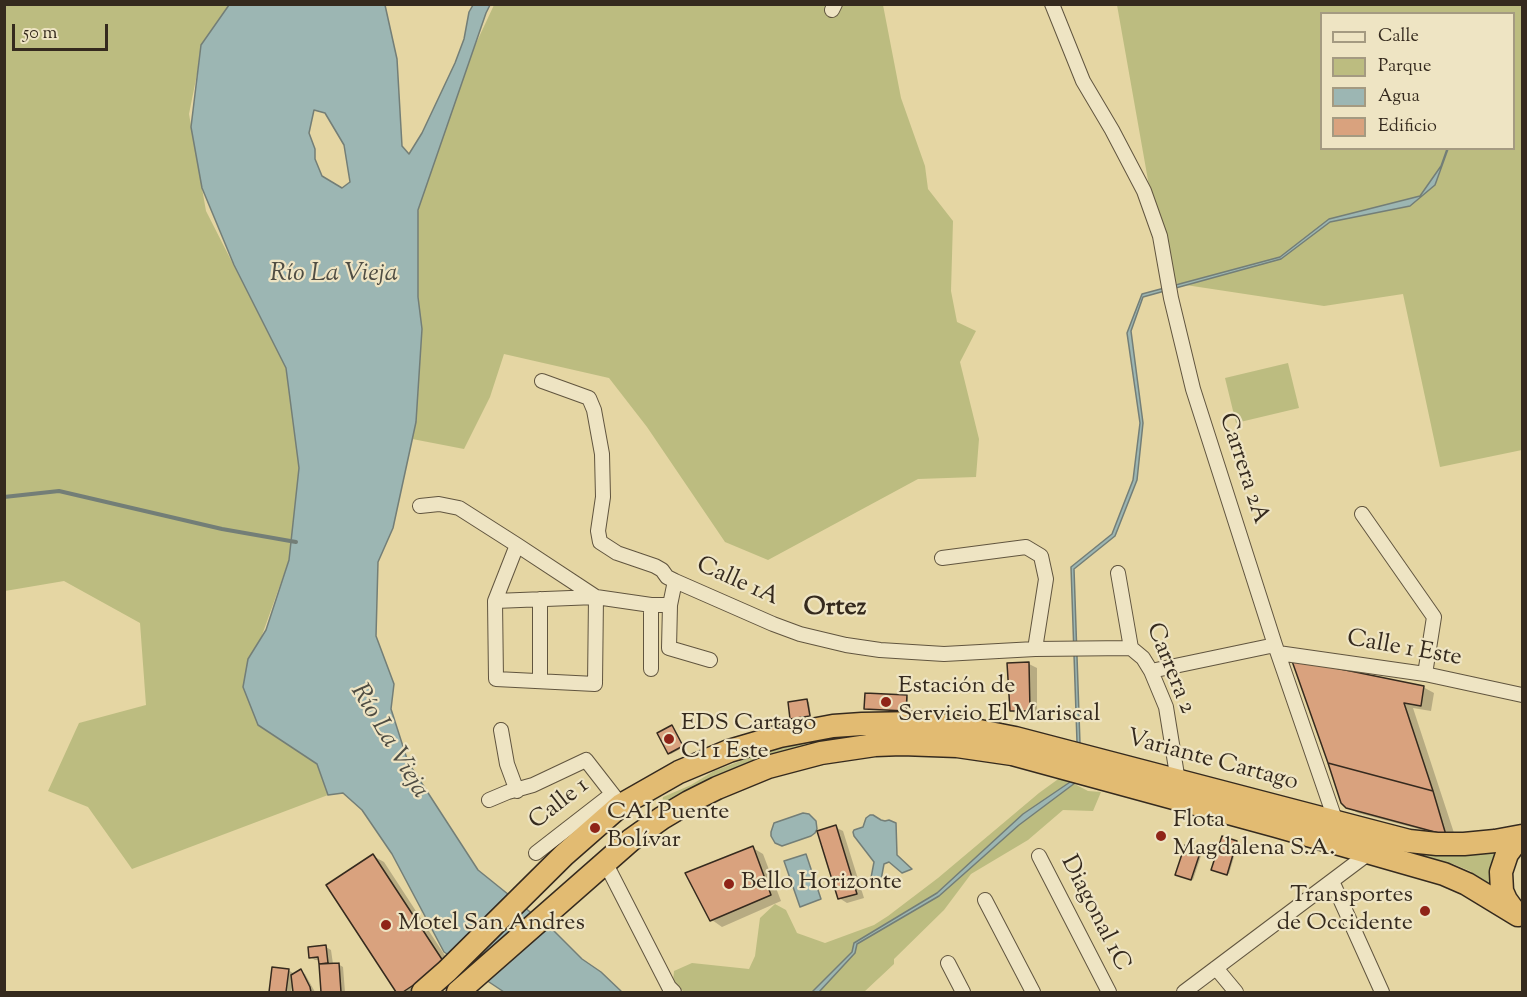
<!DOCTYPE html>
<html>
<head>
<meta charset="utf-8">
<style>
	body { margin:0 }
	#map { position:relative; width:1527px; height:997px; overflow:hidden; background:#e5d6a3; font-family:"Sorts Mill Goudy",serif }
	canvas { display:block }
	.frame { position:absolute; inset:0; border:6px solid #352a1e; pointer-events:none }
	.legend { position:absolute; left:1320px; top:12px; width:195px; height:138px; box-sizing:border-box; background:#eee4c3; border:2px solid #a49a81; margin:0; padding:8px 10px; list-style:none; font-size:18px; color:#352a1e }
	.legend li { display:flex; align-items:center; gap:12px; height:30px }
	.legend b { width:30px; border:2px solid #a49a81 }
	.scale { position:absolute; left:12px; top:24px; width:96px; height:27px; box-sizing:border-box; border:3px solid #352a1e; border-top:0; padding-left:8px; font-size:18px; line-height:21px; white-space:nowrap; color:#352a1e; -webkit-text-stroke:4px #eee4c3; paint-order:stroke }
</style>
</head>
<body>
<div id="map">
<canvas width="1527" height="997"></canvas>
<div class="frame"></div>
<ul class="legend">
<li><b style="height:8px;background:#eee4c3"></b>Calle</li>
<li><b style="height:16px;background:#bcbc80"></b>Parque</li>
<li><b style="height:16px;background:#9cb6b3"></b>Agua</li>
<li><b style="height:16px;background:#d9a27e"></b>Edificio</li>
</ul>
<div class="scale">50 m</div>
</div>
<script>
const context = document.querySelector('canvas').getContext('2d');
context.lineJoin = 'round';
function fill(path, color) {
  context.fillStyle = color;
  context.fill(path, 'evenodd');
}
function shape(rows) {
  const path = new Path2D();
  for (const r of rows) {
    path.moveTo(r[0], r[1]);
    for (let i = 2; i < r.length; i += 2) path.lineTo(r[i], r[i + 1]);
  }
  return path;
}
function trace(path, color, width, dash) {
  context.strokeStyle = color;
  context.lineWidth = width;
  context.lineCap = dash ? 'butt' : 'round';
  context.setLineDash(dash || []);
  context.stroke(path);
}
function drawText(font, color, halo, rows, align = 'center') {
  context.font = font + ' "Sorts Mill Goudy",serif';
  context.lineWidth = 4.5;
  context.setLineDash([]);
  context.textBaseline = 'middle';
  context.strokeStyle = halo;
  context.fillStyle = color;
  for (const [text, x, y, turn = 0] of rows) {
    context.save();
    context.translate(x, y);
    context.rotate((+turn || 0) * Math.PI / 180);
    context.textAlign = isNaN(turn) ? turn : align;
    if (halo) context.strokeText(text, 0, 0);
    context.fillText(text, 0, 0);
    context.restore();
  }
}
const green = shape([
	[5,5,229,5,201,45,198,69,189,114,206,211,286,368,299,468,289,560,261,638,248,659,258,725,317,764,328,795,132,869,88,807,48,791,79,723,146,705,140,623,64,581,5,591],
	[494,5,883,5,901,98,925,166,928,189,953,221,951,291,957,322,976,331,960,362,979,439,976,477,918,479,768,560,725,542,647,427,609,378,504,354,490,397,464,449,402,437,408,265,433,135],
	[1117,5,1522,5,1522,450,1440,467,1403,294,1324,306,1166,282],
	[1322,14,1514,14,1514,148,1322,148],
	[1288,363,1299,408,1236,423,1225,378],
	[910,731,931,732,996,741,1298,821,1426,853,1473,853,1490,850,1498,847,1500,849,1494,862,1490,887,1470,871,1453,864,1425,858,1026,751,972,740,929,736,908,735,867,738,822,744,791,750,760,761,727,776,693,793,672,808,667,808,662,803,663,797,691,785,714,771,759,754,823,738,866,733],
	[1061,777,1088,791,1101,792,1093,811,1063,810,1028,840,971,874,944,910,894,959,894,964,864,992,684,992,673,981,674,971,692,963,749,969,755,956,760,918,775,904,786,910,797,933,825,943,874,925,888,916,938,878,1039,793]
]);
const water = shape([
	[229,5,385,5,397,59,402,146,409,154,422,133,455,63,464,39,469,12,473,5,490,5,486,13,418,210,418,297,422,329,416,422,393,528,378,562,376,636,394,684,391,709,408,762,478,870,555,932,582,959,601,972,622,992,504,992,444,952,392,854,362,810,343,793,328,795,317,764,258,725,243,687,248,659,266,630,289,560,299,468,286,368,234,265,202,188,191,127,201,45,229,5],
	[314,110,325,113,344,145,350,182,342,188,322,176,315,159,315,149,309,133,314,110],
	[1447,149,1448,149,1435,185,1410,206,1330,222,1281,259,1143,297,1131,331,1143,423,1137,480,1115,536,1074,569,1081,773,1079,780,1019,825,939,896,857,944,855,953,819,992,812,992,852,952,854,943,937,893,1023,814,1076,778,1078,771,1071,567,1112,534,1133,480,1140,423,1127,333,1142,294,1280,257,1329,219,1420,196,1441,166,1447,149],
	[803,813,809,814,816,821,817,829,815,833,811,836,782,846,775,843,771,836,771,832,774,823,803,813],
	[870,815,873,815,881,820,885,821,889,820,896,823,897,855,912,869,902,873,889,862,884,864,881,880,870,883,874,862,854,836,853,832,854,830,863,827,866,818,870,815],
	[806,854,821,899,800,907,784,861,806,854]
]);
const shadow = shape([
	[1300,662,1423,687,1434,693,1431,711,1413,708,1456,839,1358,813,1347,807],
	[1029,664,1037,668,1037,715,1019,715,1011,711],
	[906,696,908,697,908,711,868,709],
	[807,701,809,702,811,716,794,719,792,718],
	[673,728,684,747,671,754,669,753],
	[835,827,843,831,864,898,847,903,839,898],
	[1237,842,1238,843,1229,874,1215,870],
	[753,848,763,854,781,901,722,927,712,920,687,873],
	[1200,852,1202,853,1193,880,1179,875],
	[373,856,384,862,455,971,422,992,398,992,328,886],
	[326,947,331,950,333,964,338,964,343,967,345,992,322,992,319,960,315,960,310,957],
	[288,970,293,973,293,975,301,971,305,974,315,992,295,992,293,983,291,992,271,992]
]);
const stream = shape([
	[4,497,59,491,222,529,296,542]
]);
const building = shape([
	[1292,661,1301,661,1424,686,1421,706,1404,703,1433,791,1328,763,1292,661],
	[1029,662,1030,711,1010,711,1007,663,1029,662],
	[865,693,907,695,906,711,864,709,865,693],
	[807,699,810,716,790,719,788,702,807,699],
	[672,725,683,746,668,754,657,733,672,725],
	[1328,763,1433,791,1446,835,1346,808,1341,803,1328,763],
	[836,825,857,894,838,899,817,831,836,825],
	[1222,836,1237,841,1227,875,1211,870,1222,836],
	[1185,845,1201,850,1191,880,1175,875,1185,845],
	[753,846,771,895,710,921,685,873,753,846],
	[373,854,445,964,403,992,396,992,326,885,373,854],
	[326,945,328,963,319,964,318,957,309,958,308,947,326,945],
	[339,963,341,992,321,992,319,964,339,963],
	[272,967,289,969,286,992,269,992,272,967],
	[301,969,310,987,311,992,293,992,291,975,301,969]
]);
const minor = shape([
	[1052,4,1083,81,1112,130,1144,191,1160,236,1171,298,1193,389,1275,645,1336,822],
	[832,10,835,4],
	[542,381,589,398,594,410,602,454,603,497,598,531,600,542,617,553,655,566,662,570,667,577,675,581,773,624,800,634,846,645,880,650,944,654,1035,649,1131,648],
	[420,506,439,504,459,508,517,545,596,597,595,684,496,679,495,601,517,545],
	[1362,514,1434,617,1425,674],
	[942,558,1026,547,1041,556,1046,579,1035,649],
	[1118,573,1131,648,1143,658,1151,671,1166,707,1178,781],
	[675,581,670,605,669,648,710,660],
	[540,599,540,681],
	[495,601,596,597,651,605,670,605],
	[651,605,651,669],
	[1278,653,1425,674,1522,695],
	[1151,671,1275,645],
	[501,730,507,764,517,791],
	[489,800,508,792,533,785,586,760,621,805],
	[536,853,612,794],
	[1039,856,1109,992],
	[605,862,669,987,674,992],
	[1332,881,1382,992],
	[985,900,1033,992],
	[948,963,963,992],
	[1216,968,1236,992],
	[1184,992,1369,853]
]);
const trunk = shape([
	[1514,911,1506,900,1502,891,1501,872,1507,854,1513,846,1522,838],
	[423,992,447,971,564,855,621,805,679,772,729,751,780,736,833,726,862,724,919,723,959,727,1015,738,1409,841,1437,844,1464,844,1495,841,1522,836],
	[458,992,631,840,662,818,689,802,717,788,768,767,821,753,875,745,902,744,957,746,1012,754,1276,826,1444,874,1467,884,1518,915]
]);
const markers = [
	[886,702,6,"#8f2418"],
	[669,739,6,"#8f2418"],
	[595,828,6,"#8f2418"],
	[1161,836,6,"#8f2418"],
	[729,884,6,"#8f2418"],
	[1425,911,6,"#8f2418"],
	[386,925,6,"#8f2418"]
];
const streetNames = [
	["Carrera 2A",1242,469,72],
	["Calle 1A",737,583,24],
	["Calle 1 Este",1404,650,10],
	["Carrera 2",1169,669,68],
	["Variante Cartago",1212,762,15],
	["Calle 1",560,805,-38],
	["Diagonal 1C",1094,914,63]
];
const poiNames = [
	["Estación de",898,688],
	["Servicio El Mariscal",898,716],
	["EDS Cartago",681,725],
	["Cl 1 Este",681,753],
	["CAI Puente",607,814],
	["Bolívar",607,842],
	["Flota",1173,822],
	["Magdalena S.A.",1173,850],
	["Bello Horizonte",741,884],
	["Transportes",1413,897,"right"],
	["de Occidente",1413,925,"right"],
	["Motel San Andres",398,925]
];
const waterNames = [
	["Río La Vieja",334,276],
	["Río La Vieja",388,742,59]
];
const neighbourhoodNames = [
	["Ortez",835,610]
];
fill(green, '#bcbc80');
fill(water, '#9cb6b3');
trace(water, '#737e77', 1.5);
fill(shadow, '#0003');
trace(stream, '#737e77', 4);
fill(building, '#d9a27e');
trace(building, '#352a1e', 1.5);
trace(minor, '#61553f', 16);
trace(trunk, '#352a1e', 25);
trace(minor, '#eee4c3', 14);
trace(trunk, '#e2bb72', 22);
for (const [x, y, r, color] of markers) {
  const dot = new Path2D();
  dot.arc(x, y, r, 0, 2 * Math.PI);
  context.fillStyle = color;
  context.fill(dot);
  trace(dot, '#eee4c3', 2);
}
drawText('24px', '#352a1e', '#eee4c3', streetNames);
drawText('24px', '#352a1e', '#eee4c3', poiNames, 'left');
drawText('italic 26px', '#4f4d43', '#eee4c3', waterNames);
drawText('bold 26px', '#352a1e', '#eee4c3', neighbourhoodNames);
</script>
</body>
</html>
